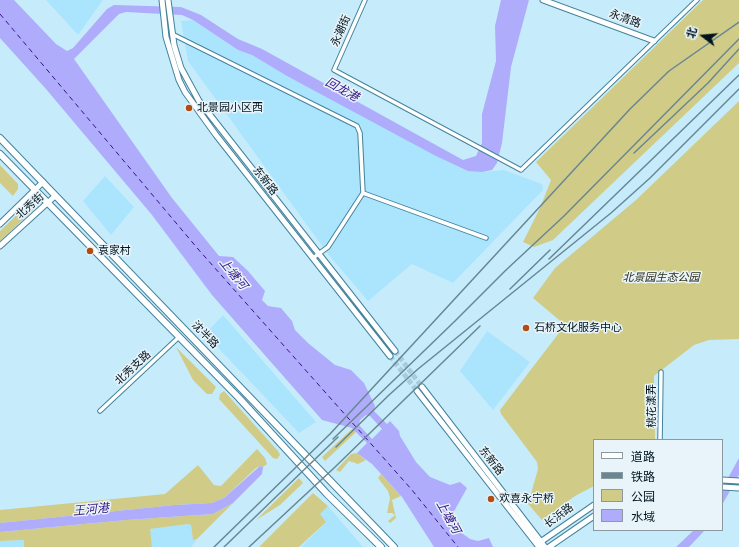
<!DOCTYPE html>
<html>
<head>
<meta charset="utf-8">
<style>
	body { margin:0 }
	#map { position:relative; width:739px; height:547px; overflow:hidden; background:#c6ecfc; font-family:"Libre Baskerville","Noto Sans SC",serif }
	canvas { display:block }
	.legend { position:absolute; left:593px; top:439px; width:130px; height:92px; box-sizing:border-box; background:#e8f4f9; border:1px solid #8b9aa1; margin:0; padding:5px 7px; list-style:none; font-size:12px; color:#00141e }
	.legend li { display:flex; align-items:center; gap:8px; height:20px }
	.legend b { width:20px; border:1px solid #8b9aa1 }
	.north { position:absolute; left:683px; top:16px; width:40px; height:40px; -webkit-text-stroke:3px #e8f4f9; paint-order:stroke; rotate:286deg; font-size:11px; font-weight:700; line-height:16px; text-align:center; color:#00141e }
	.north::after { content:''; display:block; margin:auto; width:14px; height:18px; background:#00141e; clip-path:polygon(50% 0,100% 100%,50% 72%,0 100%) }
</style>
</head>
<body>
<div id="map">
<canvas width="739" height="547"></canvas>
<ul class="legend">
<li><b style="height:5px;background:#fff"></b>道路</li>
<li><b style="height:5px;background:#698693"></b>铁路</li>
<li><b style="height:11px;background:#d0cc87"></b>公园</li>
<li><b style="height:11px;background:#afacfc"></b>水域</li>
</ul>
<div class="north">北</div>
</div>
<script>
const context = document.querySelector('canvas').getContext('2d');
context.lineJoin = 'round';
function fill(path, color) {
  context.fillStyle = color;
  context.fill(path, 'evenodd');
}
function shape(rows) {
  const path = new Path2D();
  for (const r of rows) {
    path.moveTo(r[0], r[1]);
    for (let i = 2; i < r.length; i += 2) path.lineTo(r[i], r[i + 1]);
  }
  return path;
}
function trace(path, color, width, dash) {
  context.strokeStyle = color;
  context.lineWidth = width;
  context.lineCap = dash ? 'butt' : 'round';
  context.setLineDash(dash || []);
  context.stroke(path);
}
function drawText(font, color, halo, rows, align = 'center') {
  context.font = font + ' "Libre Baskerville","Noto Sans SC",serif';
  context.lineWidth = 3;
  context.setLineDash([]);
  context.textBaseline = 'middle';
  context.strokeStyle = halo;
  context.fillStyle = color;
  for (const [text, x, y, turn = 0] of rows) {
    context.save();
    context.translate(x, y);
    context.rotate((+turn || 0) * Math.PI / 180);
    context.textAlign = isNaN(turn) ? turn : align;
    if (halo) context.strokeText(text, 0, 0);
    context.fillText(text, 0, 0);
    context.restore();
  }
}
const built = shape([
	[46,0,103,0,78,35],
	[193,20,238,50,252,55,287,76,482,172,504,170,542,184,543,190,453,283,412,264,368,301,328,254,188,61,181,21],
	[105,176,134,207,111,235,83,201],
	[223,315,316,422,299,433,205,334],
	[487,331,530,362,493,410,460,371],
	[328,506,363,547,301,547,326,522,319,514],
	[188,524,191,525,193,540,197,539,191,547,152,547,149,529],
	[24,540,24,547,0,547,0,541]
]);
const green = shape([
	[703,0,739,0,739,63,553,240,534,247,523,242,540,208,551,180,536,162],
	[739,101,739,339,709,340,694,345,654,376,655,440,594,440,594,486,575,496,542,520,528,504,538,469,537,462,501,414,500,410,565,325,533,298,555,268,636,200],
	[0,165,18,184,18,189,13,196,0,183],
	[30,202,35,207,32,211,0,241,0,231],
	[176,347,216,387,212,394,207,394,193,380],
	[224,391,278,451,280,455,277,459,273,458,219,399,220,394],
	[353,428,356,432,325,461,322,457],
	[257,449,265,458,267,464,263,467,260,466,256,468,224,498,212,503,175,505,0,523,0,510,165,494,198,465,214,485,221,486],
	[357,453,366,460,358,464,349,461,340,472,336,470,351,454],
	[381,474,401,496,392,500,396,518,390,523,388,521,395,515,392,513,387,513,390,498,388,491,378,478],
	[299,478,303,483,280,505,256,520],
	[313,493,328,506,320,514,326,522,299,547,259,547],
	[233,503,197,539,193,540,191,525,188,524,150,529,152,547,24,547,24,540,0,541,0,532,126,520,213,514]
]);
const water = shape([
	[0,0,14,0,56,44,67,51,73,48,107,9,114,5,181,7,201,15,238,39,262,49,463,160,476,156,482,143,482,114,496,61,495,26,501,0,529,0,511,67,502,143,497,163,492,170,482,172,468,171,434,155,287,76,252,55,238,50,193,20,182,15,126,12,119,14,74,59,172,198,219,256,233,257,248,271,265,291,262,300,268,306,281,308,292,321,295,330,308,343,335,365,351,370,364,383,375,406,374,411,387,424,390,421,399,431,400,436,416,462,430,477,450,485,460,482,467,488,452,515,452,523,459,531,470,539,478,541,489,538,493,547,434,547,402,497,372,464,357,453,367,443,352,428,322,420,270,361,212,295,152,215,46,89,0,38],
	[366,415,370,416,382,429,372,439,359,425,360,420],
	[739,458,739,475,722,505,722,489],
	[260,466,263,467,262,474,233,503,213,514,126,520,0,532,0,523,175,505,212,503,224,498],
	[694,530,705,530,689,547,676,547]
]);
const ferry = shape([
	[0,14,198,249,412,490,458,547]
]);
const secondaryTunnel = shape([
	[395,351,422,387],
	[390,356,417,391]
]);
const street = shape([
	[365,0,334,70,521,170,697,0],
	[172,34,357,126,360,133,363,193,328,247,313,258],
	[363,193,486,238],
	[100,411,179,337],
	[660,440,661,372]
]);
const secondary = shape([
	[162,0,166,37,179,80,185,92,216,135,390,356],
	[168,0,174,45,181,68,199,101,395,351],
	[543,0,654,41],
	[0,224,43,182],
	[0,246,55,196],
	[422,387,545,547],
	[417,391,539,547],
	[722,480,739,481],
	[722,487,739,488],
	[539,543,594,505],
	[549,547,594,516]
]);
const primary = shape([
	[0,138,394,547],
	[0,154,239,398,327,494,381,547]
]);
const rail = shape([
	[634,153,708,83,739,49],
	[549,259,739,75],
	[510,289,550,250],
	[333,439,455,321,506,270,564,216,739,39],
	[336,447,389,395,418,369,611,213,650,178,739,89],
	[214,547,330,434,630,109,669,71,739,22],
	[224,547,338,437],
	[249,547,334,468,480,326]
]);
const markers = [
	[189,108,4,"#b04d15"],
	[90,251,4,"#b04d15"],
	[526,328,4,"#b04d15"],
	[491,499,4,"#b04d15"]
];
const streetNames = [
	["永清路",625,19,20],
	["永潮街",341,31,-66],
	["东新路",265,181,52],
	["北秀街",30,206,-42],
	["沈半路",205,335,46],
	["北秀支路",133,368,-43],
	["桃花漾弄",652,406,-90],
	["东新路",491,461,52],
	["长浜路",559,516,-36]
];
const poiNames = [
	["北景园小区西",197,108],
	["袁家村",98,251],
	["石桥文化服务中心",534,328],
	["欢喜永宁桥",499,499]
];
const parkNames = [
	["北景园生态公园",661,278]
];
const waterNames = [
	["回龙港",342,90,29],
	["上塘河",233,274,51],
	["王河港",91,510,-5],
	["上塘河",448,517,61]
];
fill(built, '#aae5fd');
fill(green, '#d0cc87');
fill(water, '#afacfc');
trace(ferry, '#341287', 1, [5, 4]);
trace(secondaryTunnel, '#a8ccdb', 5, [5, 2.5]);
trace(street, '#44839c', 5.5);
trace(secondary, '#44839c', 7);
trace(primary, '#44839c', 8);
trace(street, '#fff', 3.5);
trace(secondary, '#fff', 5);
trace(primary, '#fff', 6);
trace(rail, '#698693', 1.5);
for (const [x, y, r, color] of markers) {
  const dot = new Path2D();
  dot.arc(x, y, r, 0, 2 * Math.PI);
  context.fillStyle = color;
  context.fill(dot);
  trace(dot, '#e8f4f9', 1.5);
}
drawText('11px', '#00141e', '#e8f4f9', streetNames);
drawText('11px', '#00141e', '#e8f4f9', poiNames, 'left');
drawText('italic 11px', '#2d2c17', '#e8f4f9', parkNames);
drawText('italic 12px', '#341287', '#e8f4f9', waterNames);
</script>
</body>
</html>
